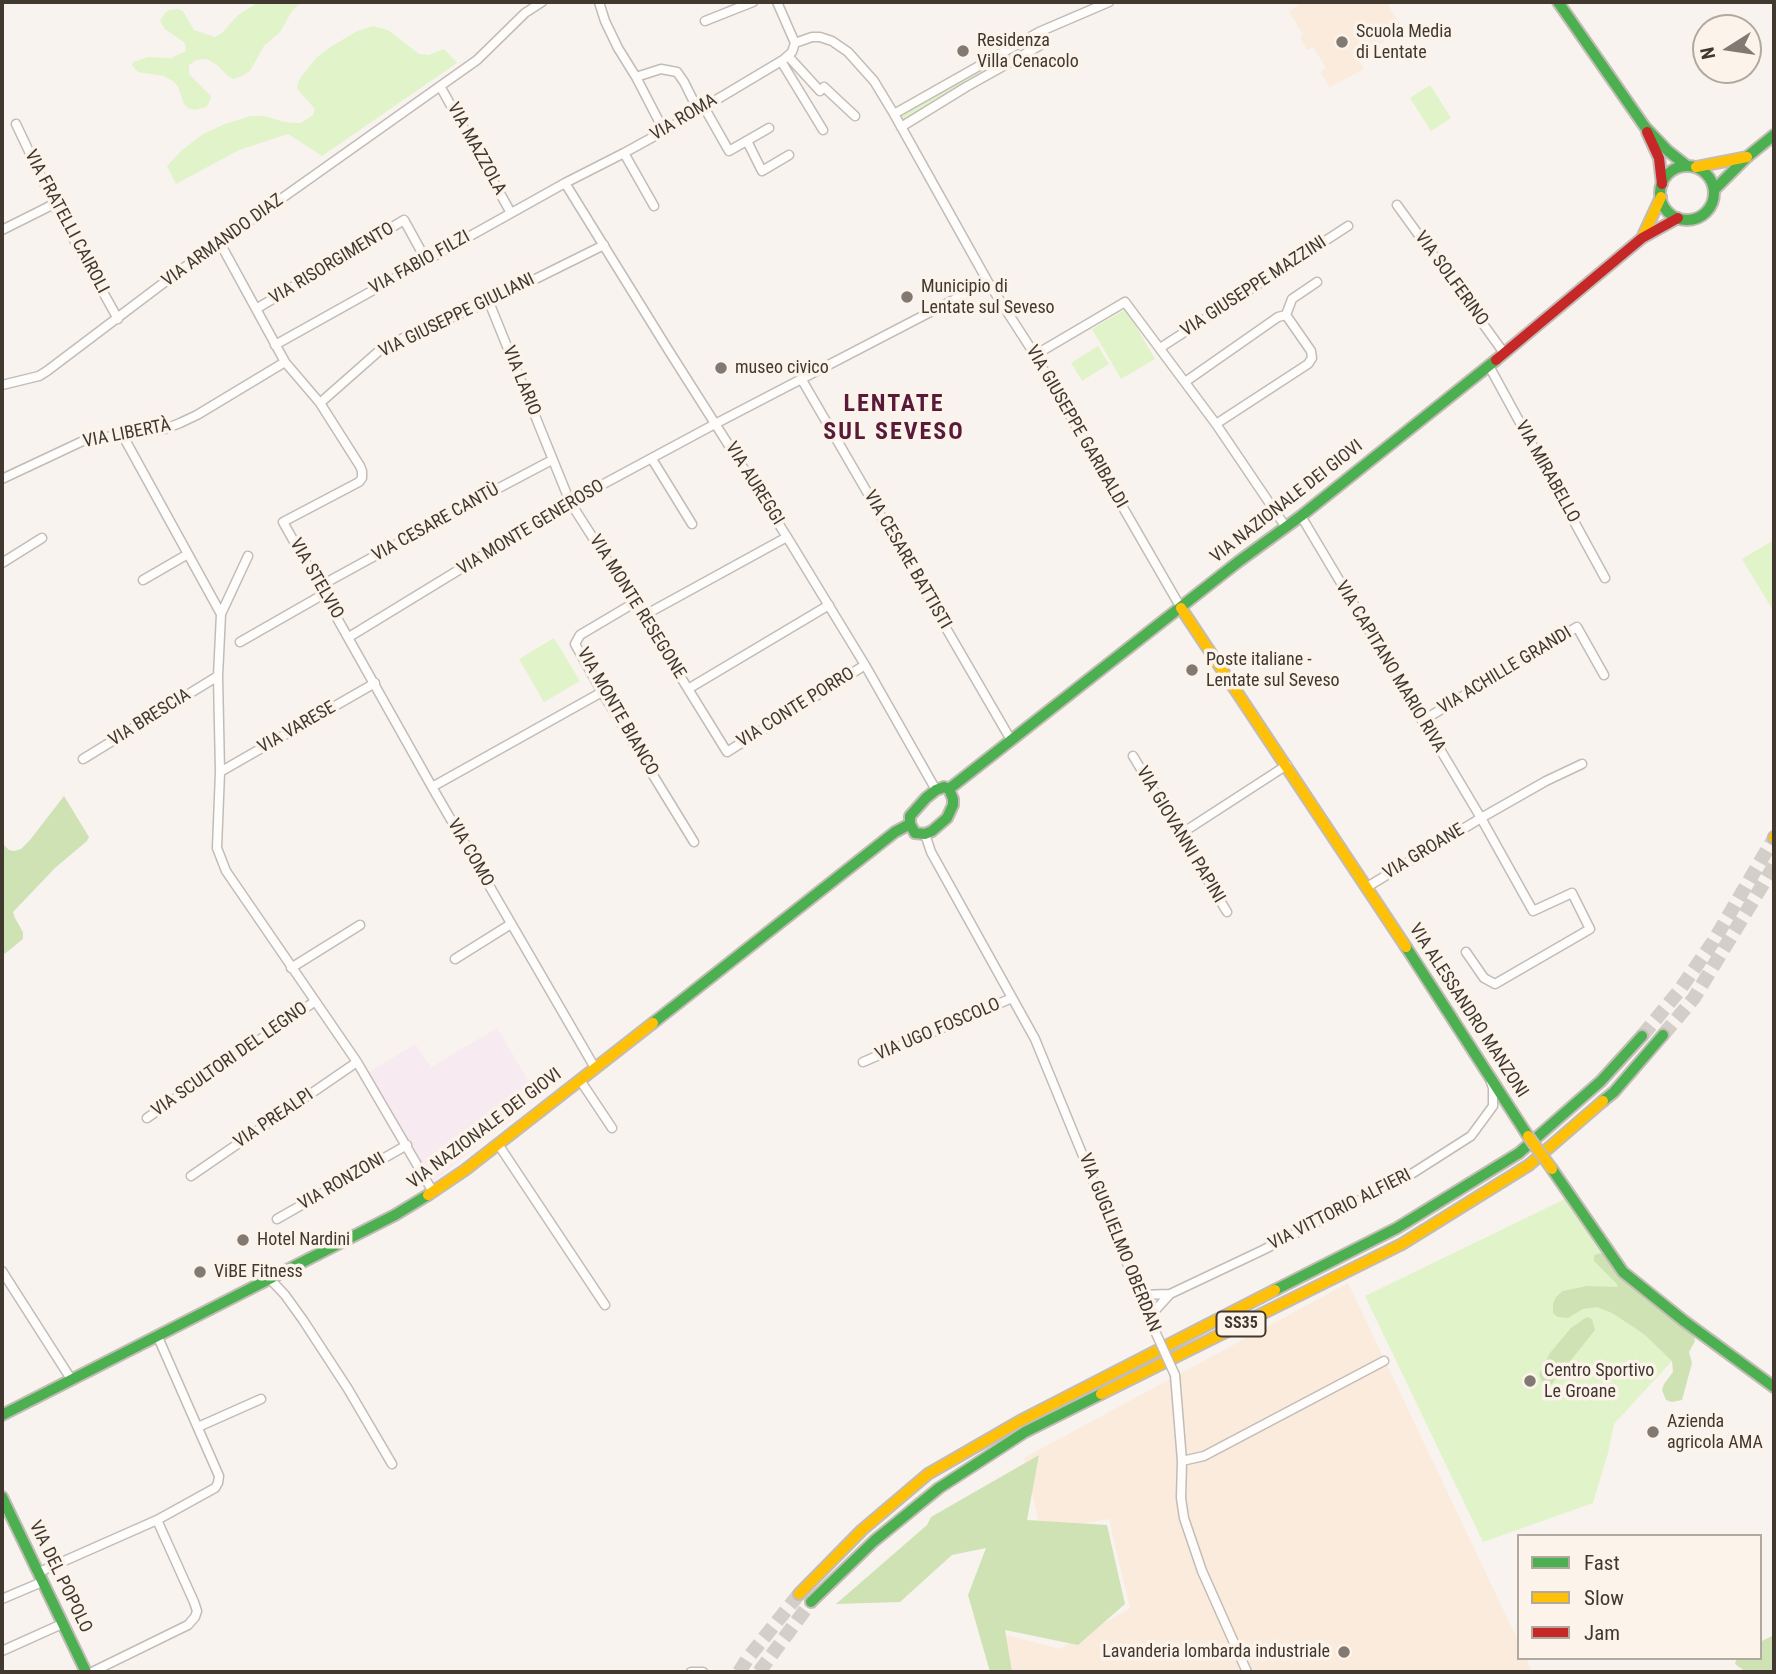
<!DOCTYPE html>
<html>
<head>
<meta charset="utf-8">
<style>
	body { margin:0 }
	#map { position:relative; width:1776px; height:1674px; overflow:hidden; background:#f8f3ee; font-family:"Roboto Condensed",sans-serif }
	canvas { display:block }
	.frame { position:absolute; inset:0; border:4px solid #41382f; pointer-events:none }
	.legend { position:absolute; left:1517px; top:1534px; width:245px; height:126px; box-sizing:border-box; background:#fcf3ea; border:2px solid #b1a89f; margin:0; padding:9px 12px; list-style:none; font-size:21px; color:#41382f }
	.legend li { display:flex; align-items:center; gap:14px; height:35px }
	.legend b { width:35px; border:2px solid #b1a89f }
	.north { position:absolute; left:1692px; top:14px; width:70px; height:70px; box-sizing:border-box; background:#fcf3ea; border:2px solid #b1a89f; border-radius:50%; rotate:258deg; font-size:19px; font-weight:700; line-height:28px; text-align:center; color:#41382f }
	.north::after { content:''; display:block; margin:auto; width:24px; height:32px; background:#817972; clip-path:polygon(50% 0,100% 100%,50% 72%,0 100%) }
</style>
</head>
<body>
<div id="map">
<canvas width="1776" height="1674"></canvas>
<div class="frame"></div>
<ul class="legend">
<li><b style="height:9px;background:#4caf50"></b>Fast</li>
<li><b style="height:9px;background:#ffc107"></b>Slow</li>
<li><b style="height:9px;background:#c62828"></b>Jam</li>
</ul>
<div class="north">N</div>
</div>
<script>
const context = document.querySelector('canvas').getContext('2d');
context.lineJoin = 'round';
function fill(path, color) {
  context.fillStyle = color;
  context.fill(path, 'evenodd');
}
function shape(rows) {
  const path = new Path2D();
  for (const r of rows) {
    if (r.length === 3) {
      path.moveTo(r[0] + r[2], r[1]);
      path.arc(r[0], r[1], r[2], 0, 2 * Math.PI);
      continue;
    }
    path.moveTo(r[0], r[1]);
    for (let i = 2; i < r.length; i += 2) path.lineTo(r[i], r[i + 1]);
  }
  return path;
}
function trace(path, color, width, dash) {
  context.strokeStyle = color;
  context.lineWidth = width;
  context.lineCap = dash ? 'butt' : 'round';
  context.setLineDash(dash || []);
  context.stroke(path);
}
function drawText(font, color, halo, rows, align = 'center') {
  context.font = font + ' "Roboto Condensed",sans-serif';
  context.lineWidth = 7;
  context.setLineDash([]);
  context.textBaseline = 'middle';
  context.strokeStyle = halo;
  context.fillStyle = color;
  for (const [text, x, y, turn = 0] of rows) {
    context.save();
    context.translate(x, y);
    context.rotate((+turn || 0) * Math.PI / 180);
    context.textAlign = isNaN(turn) ? turn : align;
    if (halo) context.strokeText(text, 0, 0);
    context.fillText(text, 0, 0);
    context.restore();
  }
}
const commercial = shape([
	[497,1028,538,1097,429,1185,364,1075,415,1044,431,1067]
]);
const built = shape([
	[1297,2,1386,2,1404,30,1357,57,1364,69,1330,87,1320,72,1326,68,1313,47,1307,50,1300,38,1303,35,1289,11,1298,6],
	[1348,1283,1519,1643,1519,1658,1526,1658,1532,1672,1006,1672,995,1632,1060,1649,1130,1608,1109,1519,1041,1531,1024,1458]
]);
const green = shape([
	[259,2,302,2,292,11,280,32,264,46,250,71,242,76,233,79,229,77,217,65,207,59,196,60,189,65,189,74,211,96,210,101,206,107,195,110,188,108,184,104,178,87,174,82,164,76,138,72,132,65,133,62,148,57,171,58,186,51,185,43,165,29,160,21,165,13,169,10,178,9,183,11,194,30,215,37,222,33,238,15],
	[373,26,388,30,419,54,429,55,444,49,457,63,322,156,288,134,239,150,176,184,167,166,182,150,203,134,225,124,251,116,264,116,285,122,295,123,301,123,313,115,315,109,299,91,297,87,298,82,302,76,316,58,332,46,357,31],
	[1034,39,1036,43,901,121,898,116],
	[1430,85,1451,118,1431,131,1410,98],
	[1126,309,1155,359,1121,379,1092,329],
	[1098,346,1109,364,1082,381,1071,363],
	[1774,540,1774,612,1742,559],
	[554,638,580,681,544,702,519,659],
	[1565,1199,1601,1253,1606,1257,1618,1273,1694,1337,1614,1424,1608,1453,1593,1503,1483,1542,1365,1296]
]);
const forest = shape([
	[64,796,89,837,87,841,55,868,13,912,15,918,23,932,23,939,2,956,2,843,9,850,14,851,21,849,30,840],
	[1601,1253,1606,1257,1618,1273,1694,1337,1695,1341,1689,1352,1692,1363,1682,1400,1672,1402,1666,1400,1662,1390,1664,1384,1673,1372,1672,1361,1645,1335,1635,1328,1612,1313,1597,1307,1583,1309,1568,1318,1558,1317,1553,1313,1553,1304,1556,1297,1563,1291,1587,1286,1618,1287,1616,1283,1594,1261,1594,1255],
	[1587,1317,1592,1319,1595,1330,1551,1385,1542,1382,1539,1374,1550,1353,1571,1328],
	[1039,1455,1027,1520,1107,1525,1125,1604,1078,1645,1005,1630,1012,1672,990,1672,968,1595,986,1548,952,1555,900,1602,836,1604,927,1525,931,1517],
	[1774,1635,1774,1672,1746,1672,1735,1664,1737,1658,1760,1658,1760,1642]
]);
const highwayTunnel = shape([
	[1663,1035,1694,998,1774,866],
	[1642,1036,1679,991,1713,942,1774,838],
	[739,1672,748,1658,799,1594],
	[759,1672,811,1602]
]);
const street = shape([
	[599,2,605,21,618,48,636,77,664,131],
	[777,2,795,43],
	[705,21,753,2],
	[795,43,812,37,820,37,832,41,848,52,874,81,894,114,988,282,1035,355,1181,608],
	[788,56,820,91,824,87,855,116],
	[781,61,823,130],
	[636,77,661,69,677,72,684,82,698,110],
	[440,86,511,213],
	[704,107,729,151,769,128],
	[894,114,1039,32,1109,2],
	[16,124,54,204,118,319],
	[901,127,966,87,1039,46,1039,32],
	[747,141,762,171,789,155],
	[624,153,654,206],
	[565,183,669,351,787,537,865,665,936,790],
	[1397,205,1504,353],
	[2,230,54,204],
	[220,243,285,362,320,403,360,466,362,471,362,478,359,482,283,522,432,787,595,1068],
	[489,302,570,502,643,616,727,752,865,665],
	[256,309,404,220,426,260],
	[275,345,565,183,624,153,664,131,783,60,792,52,795,43],
	[1160,348,1348,226],
	[1035,355,1125,302,1216,424,1285,526],
	[1489,366,1605,578],
	[802,380,1011,740],
	[1185,382,1278,317,1286,315,1292,299,1317,282],
	[2,385,39,376,47,371,182,269,477,60,525,13,542,2],
	[320,403,379,351,407,336,489,302,604,245],
	[1216,424,1308,364,1312,358,1311,351,1286,315],
	[123,436,221,614,218,676,220,772,217,848,226,871,357,1062,433,1192],
	[652,459,692,524],
	[2,479,85,440,165,429,180,423,197,415,285,362],
	[1301,516,1481,818,1533,911,1572,893,1590,929,1495,984,1484,978,1466,952],
	[2,563,42,538],
	[143,580,188,554],
	[320,586,497,489,552,460],
	[634,603,580,635,575,644,602,692,694,842],
	[221,614,248,556],
	[643,616,787,537],
	[349,637,570,502,715,424,988,282],
	[240,642,324,594],
	[688,689,829,605],
	[1422,721,1577,627,1604,675],
	[1133,756,1227,912],
	[83,759,218,676],
	[220,772,375,683],
	[432,787,602,692],
	[925,834,931,852,1035,1039,1154,1329],
	[1179,835,1287,765],
	[1367,887,1481,818,1546,781,1582,764],
	[455,959,511,924],
	[291,968,360,925],
	[863,1062,1012,998],
	[580,1080,612,1128],
	[147,1118,314,1002],
	[498,1144,605,1305],
	[191,1176,357,1062],
	[277,1219,407,1145],
	[2,1271,71,1379],
	[269,1278,285,1295,303,1320,348,1389,392,1464],
	[1140,1295,1170,1294],
	[1149,1317,1170,1294,1263,1250,1413,1173,1471,1136,1493,1106,1493,1088,1491,1082],
	[1175,1375,1182,1461,1181,1498,1184,1518,1202,1571,1247,1672],
	[198,1427,261,1399],
	[1182,1461,1204,1456,1384,1361],
	[37,1573,157,1520,215,1488,218,1483,219,1476,157,1335],
	[2,1599,42,1582],
	[2,1651,62,1624],
	[92,1672,188,1625,195,1617,197,1611,194,1602,157,1520],
	[691,1672,703,1672]
]);
const fast = shape([
	[1558,2,1645,127,1668,151,1687,166],
	[1687,193,27],
	[1714,190,1747,157,1774,135],
	[944,787,949,789,953,799,953,805,947,818,932,831,925,834,915,833,910,824,910,816,926,798,936,790,944,787],
	[949,789,1238,562,1301,516,1496,360],
	[1406,947,1528,1136],
	[653,1023,895,832,910,824],
	[1603,1101,1614,1092,1663,1035],
	[1552,1169,1623,1272,1684,1321,1774,1387],
	[1275,1290,1397,1228,1519,1153,1601,1081,1642,1036],
	[2,1415,395,1215,428,1195],
	[2,1497,86,1672],
	[811,1602,874,1541,939,1488,1025,1432,1101,1394]
]);
const slow = shape([
	[1696,167,1747,157],
	[1642,238,1661,197],
	[1181,608,1406,947],
	[1774,837,1774,838],
	[428,1195,465,1170,653,1023],
	[1101,1394,1402,1244,1529,1165,1603,1101],
	[799,1594,862,1530,928,1474,1020,1421,1275,1290]
]);
const jam = shape([
	[1647,132,1659,158,1662,184],
	[1496,360,1642,238,1678,218]
]);
const streetBridge = shape([
	[1154,1329,1175,1375]
]);
const slowBridge = shape([
	[1528,1136,1552,1169]
]);
const markers = [
	[1342,42,7,"#817972"],
	[963,51,7,"#817972"],
	[907,297,7,"#817972"],
	[721,368,7,"#817972"],
	[1192,670,7,"#817972"],
	[243,1240,7,"#817972"],
	[200,1272,7,"#817972"],
	[1530,1381,7,"#817972"],
	[1653,1432,7,"#817972"],
	[1344,1652,7,"#817972"]
];
const shields = [
	[1241,1324,49]
];
const shieldNames = [
	["SS35",1241,1324]
];
const poiNames = [
	["Scuola Media",1356,32],
	["di Lentate",1356,53],
	["Residenza",977,41],
	["Villa Cenacolo",977,62],
	["Municipio di",921,287],
	["Lentate sul Seveso",921,308],
	["museo civico",735,368],
	["Poste italiane -",1206,660],
	["Lentate sul Seveso",1206,681],
	["Hotel Nardini",257,1240],
	["ViBE Fitness",214,1272],
	["Centro Sportivo",1544,1371],
	["Le Groane",1544,1392],
	["Azienda",1667,1422],
	["agricola AMA",1667,1443],
	["Lavanderia lombarda industriale",1330,1652,"right"]
];
const streetNames = [
	["VIA ROMA",684,118,-31],
	["VIA MAZZOLA",476,149,61],
	["VIA FRATELLI CAIROLI",66,222,62],
	["VIA ARMANDO DIAZ",223,241,-36],
	["VIA FABIO FILZI",420,263,-29],
	["VIA RISORGIMENTO",332,264,-31],
	["VIA SOLFERINO",1451,279,54],
	["VIA GIUSEPPE MAZZINI",1254,287,-33],
	["VIA GIUSEPPE GIULIANI",457,316,-26],
	["VIA LARIO",521,381,68],
	["VIA GIUSEPPE GARIBALDI",1076,427,60],
	["VIA LIBERTÀ",127,434,-11],
	["VIA MIRABELLO",1547,472,61],
	["VIA AUREGGI",754,484,58],
	["VIA NAZIONALE DEI GIOVI",1287,502,-38],
	["VIA CESARE CANTÙ",436,523,-29],
	["VIA MONTE GENEROSO",531,528,-31],
	["VIA CESARE BATTISTI",907,560,60],
	["VIA STELVIO",316,579,60],
	["VIA MONTE RESEGONE",637,607,58],
	["VIA CAPITANO MARIO RIVA",1390,667,59],
	["VIA ACHILLE GRANDI",1505,671,-31],
	["VIA CONTE PORRO",796,708,-32],
	["VIA MONTE BIANCO",617,712,60],
	["VIA BRESCIA",150,718,-32],
	["VIA VARESE",297,728,-30],
	["VIA GIOVANNI PAPINI",1180,835,59],
	["VIA GROANE",1424,852,-31],
	["VIA COMO",470,853,60],
	["VIA ALESSANDRO MANZONI",1468,1011,57],
	["VIA UGO FOSCOLO",938,1030,-23],
	["VIA SCULTORI DEL LEGNO",230,1060,-35],
	["VIA PREALPI",274,1119,-34],
	["VIA NAZIONALE DEI GIOVI",485,1129,-37],
	["VIA RONZONI",342,1182,-30],
	["VIA VITTORIO ALFIERI",1340,1210,-27],
	["VIA GUGLIELMO OBERDAN",1119,1243,68],
	["VIA DEL POPOLO",60,1577,64]
];
const districtNames = [
	["LENTATE",894,405],
	["SUL SEVESO",894,433]
];
fill(commercial, '#f7ebf1');
fill(built, '#faebdd');
fill(green, '#e1f3c9');
fill(forest, '#cfe2b4');
trace(highwayTunnel, '#d3cec8', 14, [14, 7]);
trace(street, '#c3bcb6', 11);
trace(fast, '#c3bcb6', 14);
trace(slow, '#c3bcb6', 14);
trace(jam, '#c3bcb6', 14);
trace(street, '#fefdfc', 8);
trace(fast, '#4caf50', 10);
trace(slow, '#ffc107', 10);
trace(jam, '#c62828', 10);
trace(streetBridge, '#c3bcb6', 11, []);
trace(slowBridge, '#c3bcb6', 14, []);
trace(streetBridge, '#fefdfc', 8);
trace(slowBridge, '#ffc107', 10);
for (const [x, y, r, color] of markers) {
  const dot = new Path2D();
  dot.arc(x, y, r, 0, 2 * Math.PI);
  context.fillStyle = color;
  context.fill(dot);
  trace(dot, '#fcf3ea', 2.5);
}
for (const [x, y, w] of shields) {
  const box = new Path2D();
  box.roundRect(x - w / 2, y - 12.5, w, 25, 5);
  context.fillStyle = '#fcf3ea';
  context.fill(box);
  trace(box, '#41382f', 2);
}
drawText('bold 16px', '#41382f', null, shieldNames);
drawText('18px', '#41382f', '#fcf3ea', poiNames, 'left');
drawText('18px', '#41382f', '#fcf3ea', streetNames);
context.letterSpacing = '2px';
drawText('bold 24px', '#591a3a', '#fcf3ea', districtNames);
context.letterSpacing = '0px';
</script>
</body>
</html>
